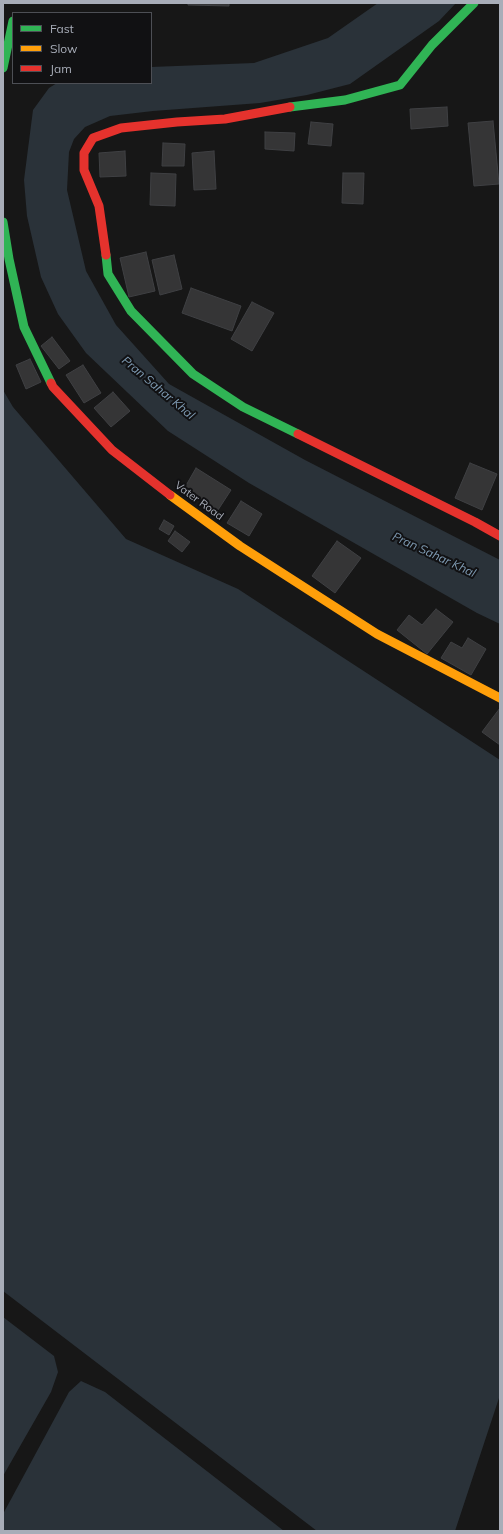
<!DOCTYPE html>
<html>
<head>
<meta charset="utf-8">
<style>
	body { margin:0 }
	#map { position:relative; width:503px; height:1534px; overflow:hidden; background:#171717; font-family:Mulish,sans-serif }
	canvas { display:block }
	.frame { position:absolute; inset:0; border:4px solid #a8adb8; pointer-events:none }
	.legend { position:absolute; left:12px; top:12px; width:140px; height:72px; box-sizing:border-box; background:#111113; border:1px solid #4d4f55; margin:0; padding:5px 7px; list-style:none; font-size:12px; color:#a8adb8 }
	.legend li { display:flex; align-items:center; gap:8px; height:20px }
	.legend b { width:20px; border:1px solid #4d4f55 }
</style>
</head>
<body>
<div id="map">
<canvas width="503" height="1534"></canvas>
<div class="frame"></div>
<ul class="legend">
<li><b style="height:5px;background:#30b455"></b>Fast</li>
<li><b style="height:5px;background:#ff9f0a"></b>Slow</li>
<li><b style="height:5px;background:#e5322d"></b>Jam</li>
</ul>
</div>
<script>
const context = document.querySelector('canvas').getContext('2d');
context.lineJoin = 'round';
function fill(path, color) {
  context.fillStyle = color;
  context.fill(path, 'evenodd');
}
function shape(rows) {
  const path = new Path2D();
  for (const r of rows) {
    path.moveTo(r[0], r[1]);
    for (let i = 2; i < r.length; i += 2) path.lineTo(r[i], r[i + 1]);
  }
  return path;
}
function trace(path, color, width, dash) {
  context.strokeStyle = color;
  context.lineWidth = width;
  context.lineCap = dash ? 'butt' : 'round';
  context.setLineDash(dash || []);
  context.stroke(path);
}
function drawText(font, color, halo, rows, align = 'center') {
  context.font = font + ' Mulish,sans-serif';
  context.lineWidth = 4;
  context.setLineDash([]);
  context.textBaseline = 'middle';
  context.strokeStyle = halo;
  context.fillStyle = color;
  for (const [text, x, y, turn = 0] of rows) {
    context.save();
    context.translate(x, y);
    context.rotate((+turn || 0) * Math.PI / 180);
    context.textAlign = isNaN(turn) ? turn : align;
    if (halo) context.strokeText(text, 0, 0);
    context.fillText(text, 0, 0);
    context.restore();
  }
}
const water = shape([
	[378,3,456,3,439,21,350,84,307,95,260,103,153,111,110,116,85,127,74,139,69,152,67,190,86,271,116,325,169,384,305,460,500,560,500,624,477,613,249,483,168,431,86,353,58,314,41,277,27,216,24,180,33,110,49,88,57,83,151,83,151,67,254,63,328,38],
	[3,390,13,407,126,539,238,589,500,760,500,1395,455,1531,317,1531,3,1291],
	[3,1317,54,1356,58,1372,51,1392,3,1476],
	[81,1381,105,1392,284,1531,3,1531,3,1514,69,1392]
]);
const building = shape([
	[188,3,229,3,229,6,188,5,188,3],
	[447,107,448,126,411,129,410,109,447,107],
	[493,121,499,184,474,186,468,123,493,121],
	[311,122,333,124,331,146,308,144,311,122],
	[265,132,295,133,294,151,265,149,265,132],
	[163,143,185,144,184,166,162,166,163,143],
	[125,151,126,176,100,177,99,153,125,151],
	[214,151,216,189,194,190,192,153,214,151],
	[151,173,176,174,175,206,150,205,151,173],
	[343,173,364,173,363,204,342,203,343,173],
	[146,252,155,291,129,297,120,258,146,252],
	[174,255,182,289,160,295,152,260,174,255],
	[191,288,241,306,232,331,182,313,191,288],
	[252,302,274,313,252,351,231,339,252,302],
	[52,337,70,361,59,369,41,346,52,337],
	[30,359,41,382,26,389,16,365,30,359],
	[83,365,101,393,84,403,66,375,83,365],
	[113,392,130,411,111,427,94,408,113,392],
	[470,463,497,474,482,510,455,498,470,463],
	[196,468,231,490,218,510,184,489,196,468],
	[241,501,262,514,249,536,227,523,241,501],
	[164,520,174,526,169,535,159,529,164,520],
	[175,531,190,542,182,552,168,541,175,531],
	[337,541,361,558,335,593,312,576,337,541],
	[436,609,453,622,427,654,397,630,409,615,422,625,436,609],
	[468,638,486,649,471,675,441,658,451,642,462,648,468,638],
	[500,708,500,745,482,732,500,708]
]);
const fast = shape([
	[3,68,13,21],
	[290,107,345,100,400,85,432,45,474,3],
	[3,222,9,259,24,327,51,383],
	[106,255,108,274,131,311,193,374,243,407,298,434]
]);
const slow = shape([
	[170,495,240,546,377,634,500,698]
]);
const jam = shape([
	[106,255,99,206,84,170,84,153,93,138,121,128,177,122,225,119,290,107],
	[51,383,53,387,112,450,170,495],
	[298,434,475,522,500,536]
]);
const streetNames = [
	["Vater Road",199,501,36]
];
const waterNames = [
	["Pran Sahar Khal",158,388,40],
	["Pran Sahar Khal",434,555,25]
];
fill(water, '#2a3239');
fill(building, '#353536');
trace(building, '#3f4043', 1);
trace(fast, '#30b455', 9);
trace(slow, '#ff9f0a', 9);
trace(jam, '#e5322d', 9);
drawText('11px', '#a8adb8', '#111113', streetNames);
drawText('italic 12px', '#7f9bb3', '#111113', waterNames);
</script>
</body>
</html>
